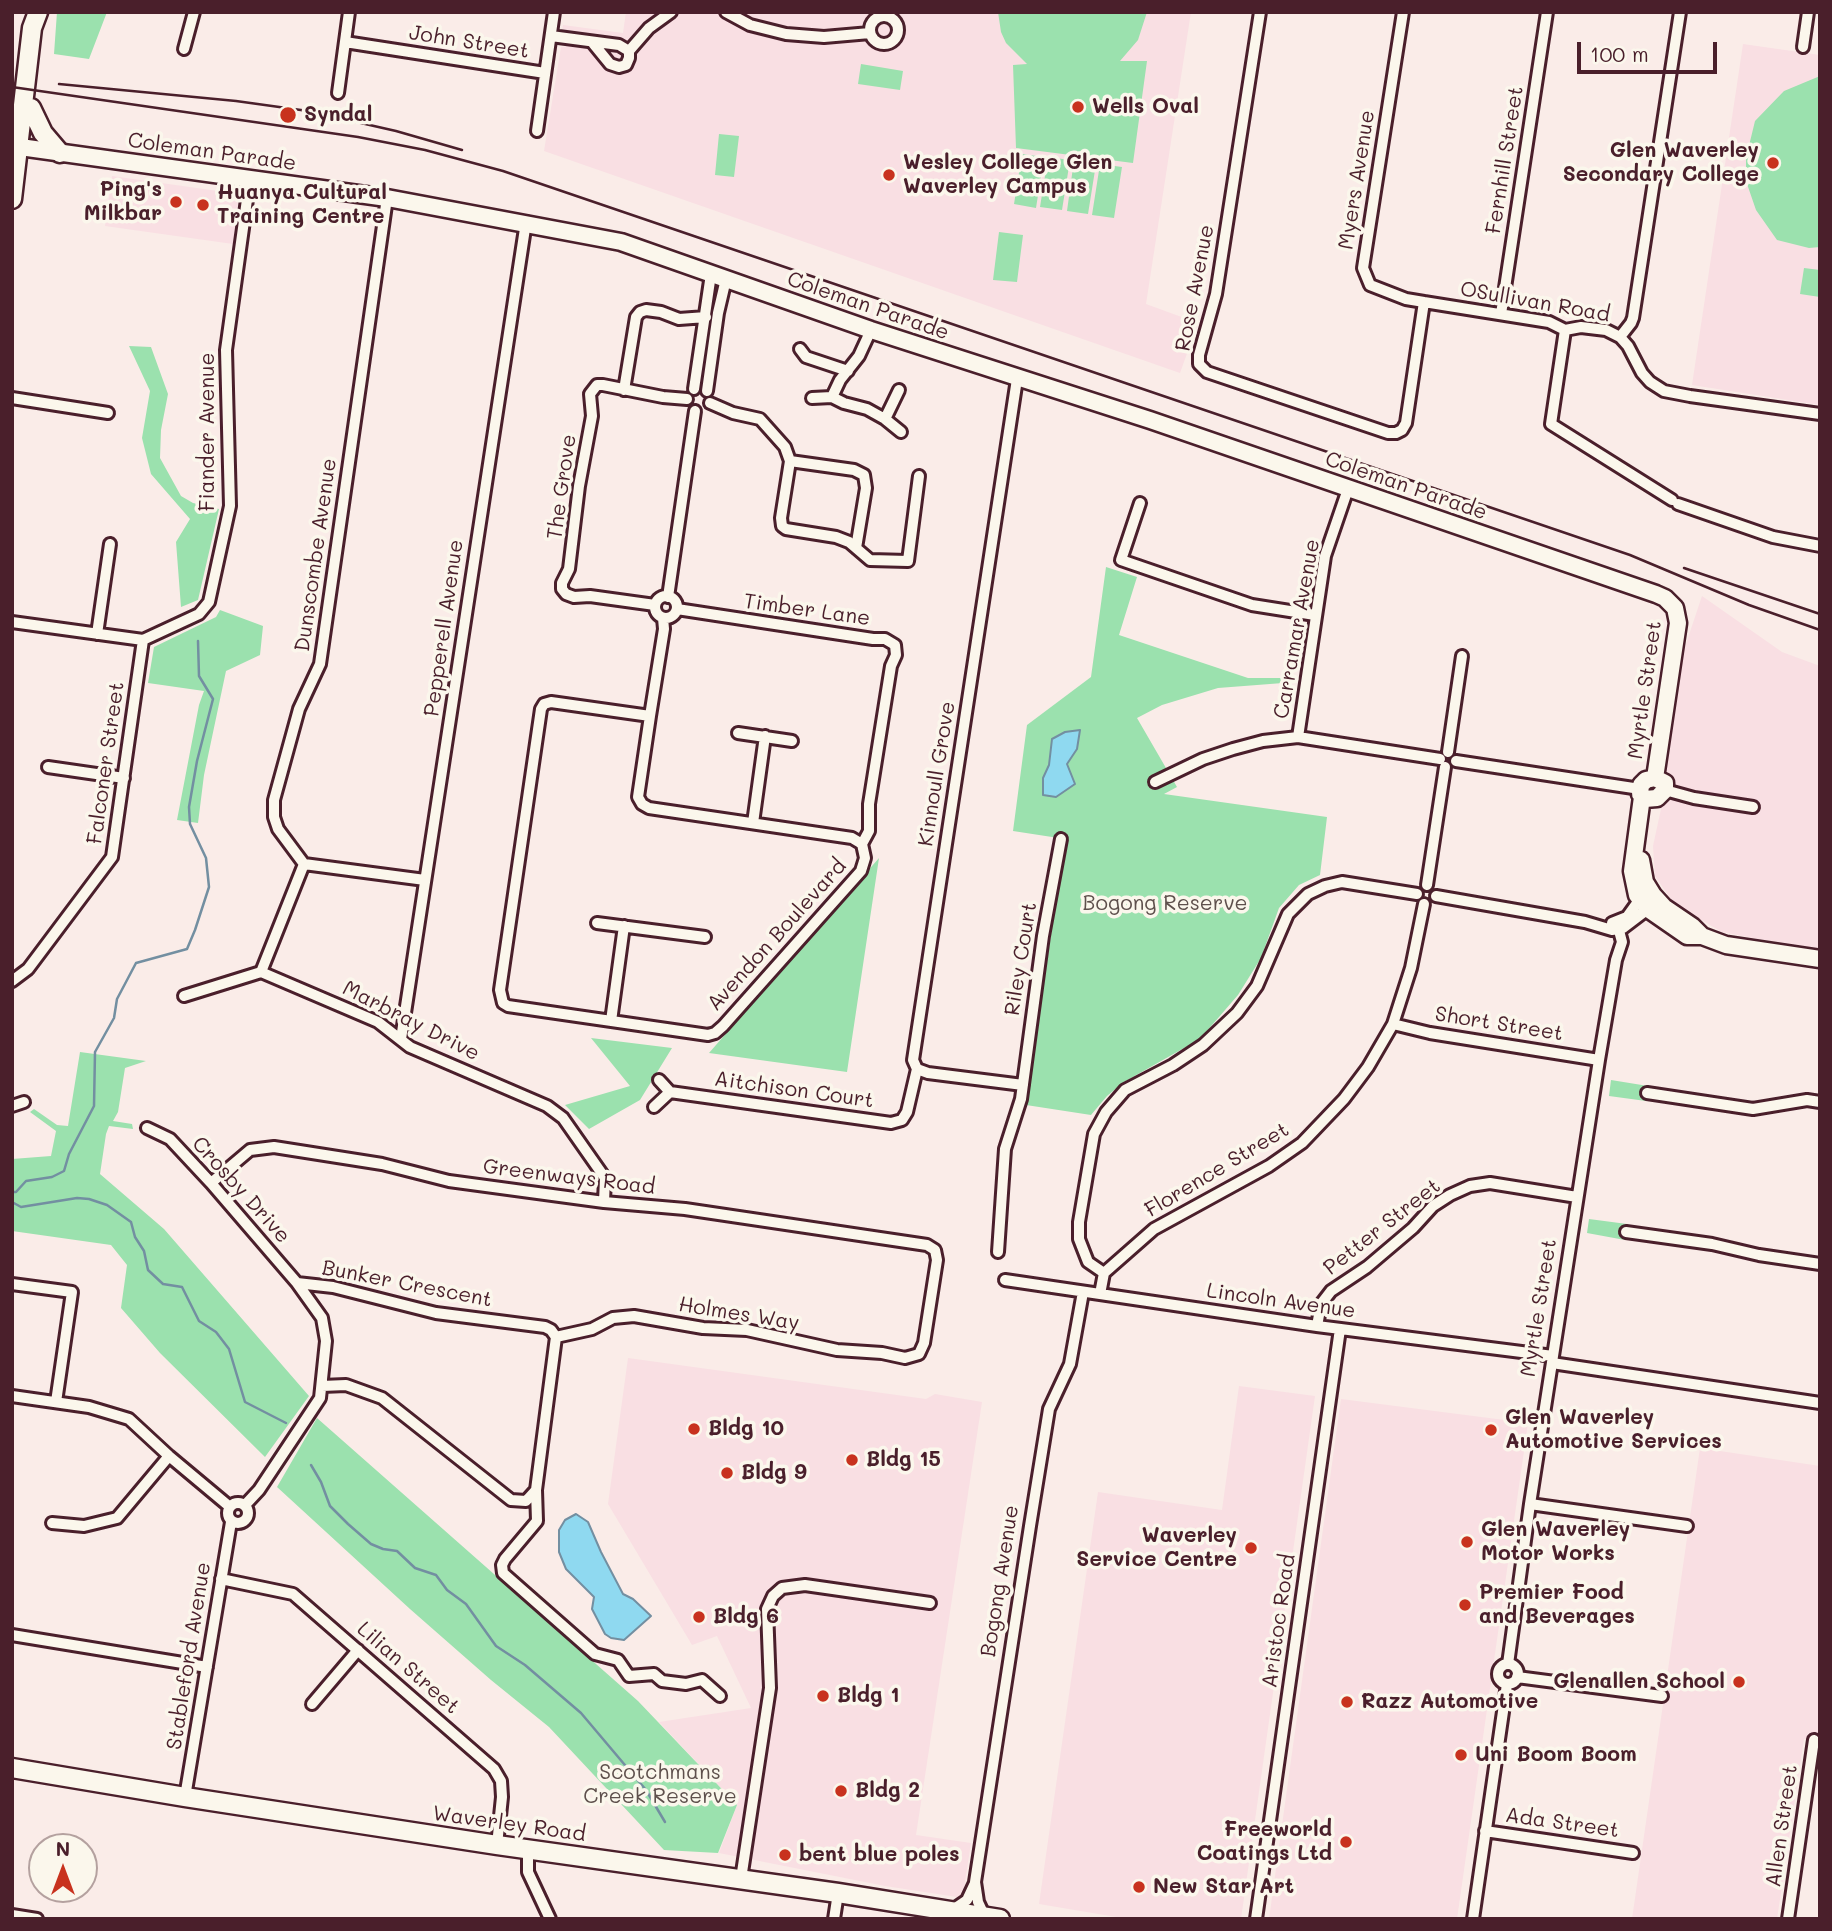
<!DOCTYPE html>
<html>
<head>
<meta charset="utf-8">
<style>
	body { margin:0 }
	#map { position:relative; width:1832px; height:1931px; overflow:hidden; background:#faece8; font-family:Mali,sans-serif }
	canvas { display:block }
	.frame { position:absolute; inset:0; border:14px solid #4a1f2b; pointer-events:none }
	.north { position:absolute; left:28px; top:1833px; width:70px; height:70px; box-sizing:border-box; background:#fbf7ec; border:2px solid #b4a19f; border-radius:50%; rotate:0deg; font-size:19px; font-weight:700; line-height:28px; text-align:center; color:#4a1f2b }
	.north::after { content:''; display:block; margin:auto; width:24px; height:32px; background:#c8321e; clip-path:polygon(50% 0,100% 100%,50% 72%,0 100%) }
	.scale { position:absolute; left:1577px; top:42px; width:140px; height:32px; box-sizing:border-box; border:4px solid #4a1f2b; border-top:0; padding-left:9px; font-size:21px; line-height:24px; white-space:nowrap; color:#4a1f2b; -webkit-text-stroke:5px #fbf7ec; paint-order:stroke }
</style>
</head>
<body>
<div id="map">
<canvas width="1832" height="1931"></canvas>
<div class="frame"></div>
<div class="north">N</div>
<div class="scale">100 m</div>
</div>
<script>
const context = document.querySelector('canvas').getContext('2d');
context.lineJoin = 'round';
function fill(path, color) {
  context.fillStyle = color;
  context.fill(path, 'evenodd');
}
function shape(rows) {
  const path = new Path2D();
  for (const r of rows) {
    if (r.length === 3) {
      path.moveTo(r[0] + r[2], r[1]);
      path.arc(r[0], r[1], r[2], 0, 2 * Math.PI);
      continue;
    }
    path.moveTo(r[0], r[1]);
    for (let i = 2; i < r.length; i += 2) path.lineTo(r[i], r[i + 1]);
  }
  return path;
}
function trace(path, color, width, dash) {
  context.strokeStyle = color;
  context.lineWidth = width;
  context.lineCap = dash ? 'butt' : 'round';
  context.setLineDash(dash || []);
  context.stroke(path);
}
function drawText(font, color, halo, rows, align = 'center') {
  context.font = font + ' Mali,sans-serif';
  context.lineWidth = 7;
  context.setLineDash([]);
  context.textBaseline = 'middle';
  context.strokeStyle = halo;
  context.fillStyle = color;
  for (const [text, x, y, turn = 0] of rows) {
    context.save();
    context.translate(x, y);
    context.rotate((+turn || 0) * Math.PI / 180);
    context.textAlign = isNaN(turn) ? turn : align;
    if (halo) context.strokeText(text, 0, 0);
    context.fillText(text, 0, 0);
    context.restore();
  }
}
const built = shape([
	[626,12,1191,12,1146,304,1198,323,1180,373,544,151,561,47,566,47,568,39,562,33,563,25,623,33],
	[1743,44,1820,55,1820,405,1692,385],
	[112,176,239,194,233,244,105,226],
	[1702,596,1782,652,1820,666,1820,951,1722,932,1674,904,1655,876,1653,846,1661,809,1665,747,1676,674],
	[628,1358,926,1399,935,1394,982,1402,916,1835,971,1843,963,1895,957,1897,885,1886,719,1853,737,1805,659,1722,751,1708,717,1636,692,1645,608,1504],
	[1239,1386,1315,1396,1241,1919,1128,1919,1039,1904,1098,1492,1222,1510],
	[1341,1399,1528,1423,1457,1919,1269,1919],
	[1700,1448,1820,1466,1820,1741,1804,1739,1777,1919,1632,1919]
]);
const green = shape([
	[57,12,107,12,89,59,54,54],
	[998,12,1147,12,1138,40,1120,61,1147,61,1133,163,1016,148,1013,65,1027,64,1006,43,1001,32],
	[861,64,903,71,900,90,858,84],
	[1820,76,1820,247,1809,248,1777,240,1756,210,1746,181,1746,158,1755,121,1784,91],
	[719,134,739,136,734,177,715,175],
	[1022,154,1044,157,1036,208,1014,204],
	[1048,157,1070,160,1062,210,1040,207],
	[1074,160,1096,164,1088,214,1067,211],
	[1100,164,1122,167,1114,218,1092,215],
	[999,232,1023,235,1017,282,993,280],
	[1804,268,1820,270,1820,297,1800,294],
	[129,346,151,347,168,394,161,430,160,458,181,496,193,503,219,509,198,600,181,607,176,542,190,519,151,474,142,438,150,391],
	[1106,567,1137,577,1119,635,1248,678,1297,678,1296,682,1218,688,1162,705,1137,718,1177,787,1164,794,1327,817,1320,875,1299,885,1279,908,1261,958,1238,995,1200,1039,1124,1082,1107,1096,1091,1115,1026,1105,1065,839,1013,831,1027,725,1091,677],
	[220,610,263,626,260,655,226,671,204,775,198,823,177,820,199,705,204,691,148,683,154,647,216,617],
	[879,858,847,1072,709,1053],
	[591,1038,672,1048,640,1100,589,1129,565,1105,630,1086],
	[80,1052,146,1061,125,1068,118,1112,113,1121,132,1124,133,1129,109,1126,106,1134,100,1174,164,1229,309,1396,265,1457,160,1353,121,1308,127,1265,111,1245,12,1231,12,1159,51,1156,56,1131,30,1112,34,1109,57,1125,68,1126],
	[1611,1080,1648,1086,1646,1101,1609,1096],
	[1589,1219,1627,1224,1625,1240,1587,1233],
	[317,1418,638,1701,737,1805,718,1853,664,1850,549,1727,491,1680,410,1609,277,1487]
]);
const water = shape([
	[1080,730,1077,749,1067,764,1075,784,1056,797,1043,795,1043,778,1049,765,1052,739,1065,732,1080,730],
	[576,1514,588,1522,601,1552,623,1594,633,1599,651,1616,624,1640,611,1638,605,1634,592,1609,594,1597,566,1569,559,1552,559,1530,565,1520,576,1514]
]);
const stream = shape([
	[12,1192,16,1192,26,1181,52,1177,64,1171,69,1154,94,1106,95,1052,114,1018,117,999,136,963,187,949,195,930,209,887,206,858,190,824,189,807,197,761,213,699,199,676,198,641],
	[12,1202,21,1207,77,1198,89,1199,107,1205,131,1222,135,1237,144,1251,148,1270,163,1284,182,1287,199,1321,216,1332,229,1349,245,1402,286,1423],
	[311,1465,321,1482,330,1506,348,1524,371,1544,383,1549,397,1551,415,1568,436,1575,447,1590,466,1604,496,1646,525,1665,581,1713,646,1790,665,1822]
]);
const street = shape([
	[726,12,750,25,786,34,824,37,870,33],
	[1260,12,1216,294,1199,355,1199,364,1207,372,1388,433,1396,433,1402,430,1406,423,1424,302,1406,299,1370,285,1363,268,1403,12],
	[884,30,14],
	[551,36,619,45,629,51],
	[345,42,545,73],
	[592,42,610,64,619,67,626,65,629,58,629,51,649,28,671,12],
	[1803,47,1808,12],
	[184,49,194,12],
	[338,93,349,12],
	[537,131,554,12],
	[387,198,320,664,299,709,274,800,274,817,278,829,304,864,425,880],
	[1424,302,1549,322,1565,330,1581,327,1606,330,1620,337,1628,346,1642,373,1650,382,1664,391,1690,396,1820,414],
	[1501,314,1547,12],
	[1565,330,1551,424,1672,500],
	[1620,337,1631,323,1633,318,1680,12],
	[800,349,806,357,848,371],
	[1017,379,913,1060,917,1069,928,1073,1023,1085],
	[694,389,711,274],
	[624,390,636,317,640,312,646,310,661,312,679,319,706,317],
	[707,391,718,313,726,279],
	[832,397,840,380,859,356,871,330],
	[12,398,108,413],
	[812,398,832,397,844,403,867,409,885,419,901,432],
	[710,403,733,413,760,419,785,447,790,461,781,518,782,526,786,529,836,537,849,542,870,560,908,561,919,476],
	[885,419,899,390],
	[790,461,854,470,864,475,866,488,856,548],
	[1140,503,1121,560,1252,605,1315,615],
	[1678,504,1773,537,1820,546],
	[666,607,11],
	[668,597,695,411],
	[655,605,590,596,574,597,566,594,562,589,562,583,569,569,579,486,592,416,590,394,597,385,603,385,663,397,687,399],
	[677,609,873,639,885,639,895,645,896,655,891,666,869,804,869,831,862,844],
	[12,622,143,640,199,614,209,602,230,506,226,350,250,178],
	[97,634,110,544],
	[650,716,551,702,544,704,541,709,500,990,503,1003,508,1006,708,1035,715,1033,723,1026,861,871,865,858,862,844,852,838,649,808,642,804,638,797,650,716,664,629,663,618],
	[738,733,792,741],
	[1298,737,1325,556,1348,489],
	[1448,752,1462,656],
	[1456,761,1640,789],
	[48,767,124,778],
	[1155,782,1203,759,1233,749,1263,741,1298,737,1440,759],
	[1665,790,1694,798,1753,807],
	[753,823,765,736],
	[1427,885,1445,767],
	[1436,896,1585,922,1612,930,1623,928,1648,909],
	[597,923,705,937],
	[1612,923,1627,917,1640,899],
	[261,972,304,864],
	[12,981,28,969,112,857,143,640],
	[184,996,261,972,378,1022,410,1047,547,1106,563,1118,605,1178,604,1202],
	[611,1021,624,926],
	[1393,1024,1430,1033,1599,1060],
	[401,1039,526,222],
	[670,1092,891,1123,902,1120,907,1112,917,1069],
	[1647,1093,1753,1109,1807,1100,1820,1102],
	[12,1106,24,1102],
	[654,1107,670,1092,659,1080],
	[147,1128,170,1139,211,1183,297,1283,322,1318,326,1341,320,1398,259,1490,245,1505],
	[211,1183,250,1150,274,1147,382,1164,449,1181,604,1202,685,1209,927,1245,935,1250,937,1260,924,1343,919,1354,905,1358,882,1353,837,1350,747,1330,703,1328,634,1316,613,1318,592,1329,556,1337],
	[1626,1232,1712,1244,1759,1255,1820,1264],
	[998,1252,1005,1149,1021,1099,1043,936,1061,839],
	[1104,1273,1154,1229,1269,1166,1302,1143,1344,1099,1368,1067,1393,1024,1411,968,1424,904],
	[1005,1280,1317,1326,1553,1356],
	[297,1283,333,1287,436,1313,545,1327,551,1330,556,1337,536,1490,526,1501,511,1500,382,1398,346,1385,322,1386],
	[12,1284,72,1292,56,1402],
	[1100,1294,1104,1273,1088,1262,1079,1239,1079,1222,1094,1134,1106,1112,1125,1090,1173,1065,1203,1045,1237,1013,1257,986,1288,914,1308,894,1325,886,1342,882,1417,894],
	[1317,1326,1321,1304,1331,1291,1367,1267,1413,1228,1433,1206,1450,1195,1470,1186,1490,1183,1577,1197],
	[1552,1363,1820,1403],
	[12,1396,89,1407,129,1419,169,1456,230,1507],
	[536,1490,537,1521,505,1559,502,1565,503,1573,595,1654,618,1660,629,1676,654,1674,662,1681,686,1684,702,1680,720,1696],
	[238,1513,10],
	[1530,1504,1687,1526],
	[52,1523,84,1526,117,1518,169,1456],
	[221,1579,293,1594,494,1769,501,1781,502,1797,497,1845],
	[12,1635,207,1667],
	[1508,1664,1530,1504,1599,1060,1616,960,1622,942,1617,923],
	[1508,1674,10],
	[1517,1677,1662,1696],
	[312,1704,358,1650],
	[185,1797,231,1522],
	[1485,1831,1633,1853],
	[528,1850,528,1872,550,1919],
	[741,1879,770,1688,767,1609,773,1596,782,1588,805,1585,930,1603],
	[951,1911,967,1900,974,1885],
	[12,1915,37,1919],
	[985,1917,978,1902,975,1882,1030,1526,1049,1409,1070,1364,1083,1292],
	[834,1919,838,1893],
	[1256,1919,1340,1329],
	[1473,1919,1507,1684],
	[1788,1919,1814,1740]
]);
const secondary = shape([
	[20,147,387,198,621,242,871,330,1150,420,1656,594,1665,598,1675,608,1678,623,1655,778],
	[1655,778,1665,783,1665,790,1657,798,1645,799,1640,794,1641,785,1646,780,1655,778],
	[1642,797,1632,871,1637,895,1648,909,1687,936,1702,936,1726,945,1820,959],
	[1641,860,1645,882,1653,895,1664,907,1692,926,1702,936]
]);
const primary = shape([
	[31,108,43,133,60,153],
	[12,199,32,28,38,12],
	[12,1768,185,1797,497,1845,838,1893,1000,1919]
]);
const rail = shape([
	[59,84,236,101,308,111,396,131,462,150],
	[12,87,358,137,425,150,503,171,1630,555,1749,605,1820,630],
	[1684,568,1820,614]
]);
const markers = [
	[1078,107,7,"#c8321e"],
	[288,115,9,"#c8321e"],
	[1773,163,7,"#c8321e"],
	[889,175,7,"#c8321e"],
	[176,202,7,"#c8321e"],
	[203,205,7,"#c8321e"],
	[694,1429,7,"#c8321e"],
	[1491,1430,7,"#c8321e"],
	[852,1460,7,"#c8321e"],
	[727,1473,7,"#c8321e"],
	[1467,1542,7,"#c8321e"],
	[1251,1548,7,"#c8321e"],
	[1465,1605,7,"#c8321e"],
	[699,1617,7,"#c8321e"],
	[1739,1682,7,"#c8321e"],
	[823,1696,7,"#c8321e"],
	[1347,1702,7,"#c8321e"],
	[1461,1755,7,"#c8321e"],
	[841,1791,7,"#c8321e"],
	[1346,1842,7,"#c8321e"],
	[785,1855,7,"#c8321e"],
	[1139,1887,7,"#c8321e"]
];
const streetNames = [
	["John Street",469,42,9],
	["Coleman Parade",212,152,8],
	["Fernhill Street",1505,160,-81],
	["Myers Avenue",1357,180,-81],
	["Rose Avenue",1195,288,-79],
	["OSullivan Road",1535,302,10],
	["Coleman Parade",868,306,19],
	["Fiander Avenue",208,432,-90],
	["Coleman Parade",1406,486,19],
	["The Grove",562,487,-82],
	["Dunscombe Avenue",316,555,-82],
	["Timber Lane",807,610,8],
	["Pepperell Avenue",444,628,-82],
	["Carramar Avenue",1297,629,-80],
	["Myrtle Street",1645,690,-82],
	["Falconer Street",106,763,-82],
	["Kinnoull Grove",937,774,-81],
	["Avendon Boulevard",777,935,-48],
	["Riley Court",1021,959,-81],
	["Marbray Drive",411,1021,27],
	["Short Street",1499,1024,9],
	["Aitchison Court",794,1090,8],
	["Florence Street",1217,1170,-31],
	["Greenways Road",569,1177,7],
	["Crosby Drive",241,1190,48],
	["Petter Street",1382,1227,-38],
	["Bunker Crescent",407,1284,11],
	["Lincoln Avenue",1281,1301,8],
	["Myrtle Street",1539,1308,-81],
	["Holmes Way",739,1314,9],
	["Bogong Avenue",1000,1581,-81],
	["Aristoc Road",1279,1621,-82],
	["Stableford Avenue",189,1656,-81],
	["Lilian Street",408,1668,41],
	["Ada Street",1562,1823,8],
	["Waverley Road",509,1824,8],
	["Allen Street",1782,1826,-82]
];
const poiNames = [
	["Wells Oval",1092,107],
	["Syndal",304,115],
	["Glen Waverley",1759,151,"right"],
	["Secondary College",1759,175,"right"],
	["Wesley College Glen",903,163],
	["Waverley Campus",903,187],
	["Ping's",162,190,"right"],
	["Milkbar",162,214,"right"],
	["Huanya Cultural",217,193],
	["Training Centre",217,217],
	["Glen Waverley",1505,1418],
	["Automotive Services",1505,1442],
	["Bldg 10",708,1429],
	["Bldg 15",866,1460],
	["Bldg 9",741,1473],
	["Glen Waverley",1481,1530],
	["Motor Works",1481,1554],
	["Waverley",1237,1536,"right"],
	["Service Centre",1237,1560,"right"],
	["Premier Food",1479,1593],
	["and Beverages",1479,1617],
	["Bldg 6",713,1617],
	["Glenallen School",1725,1682,"right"],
	["Bldg 1",837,1696],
	["Razz Automotive",1361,1702],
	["Uni Boom Boom",1475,1755],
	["Bldg 2",855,1791],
	["Freeworld",1332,1830,"right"],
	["Coatings Ltd",1332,1854,"right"],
	["bent blue poles",799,1855],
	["New Star Art",1153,1887]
];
const parkNames = [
	["Bogong Reserve",1165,904],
	["Scotchmans",660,1773],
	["Creek Reserve",660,1797]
];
fill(built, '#f9dfe3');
fill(green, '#9be1ae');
fill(water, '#8fd9f0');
trace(water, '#738fa1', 2);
trace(stream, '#738fa1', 2.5);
trace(street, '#4a1f2b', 16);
trace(secondary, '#4a1f2b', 21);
trace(primary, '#4a1f2b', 23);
trace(street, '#fbf7ec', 10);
trace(secondary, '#fbf7ec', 16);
trace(primary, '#fbf7ec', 18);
trace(rail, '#4a1f2b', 2.5);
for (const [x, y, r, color] of markers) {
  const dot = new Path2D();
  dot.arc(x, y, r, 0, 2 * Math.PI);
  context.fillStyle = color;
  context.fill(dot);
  trace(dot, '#fbf7ec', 2.5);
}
drawText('21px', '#4a1f2b', '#fbf7ec', streetNames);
drawText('bold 21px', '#4a1f2b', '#fbf7ec', poiNames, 'left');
drawText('21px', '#5e504c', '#fbf7ec', parkNames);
</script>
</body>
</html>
